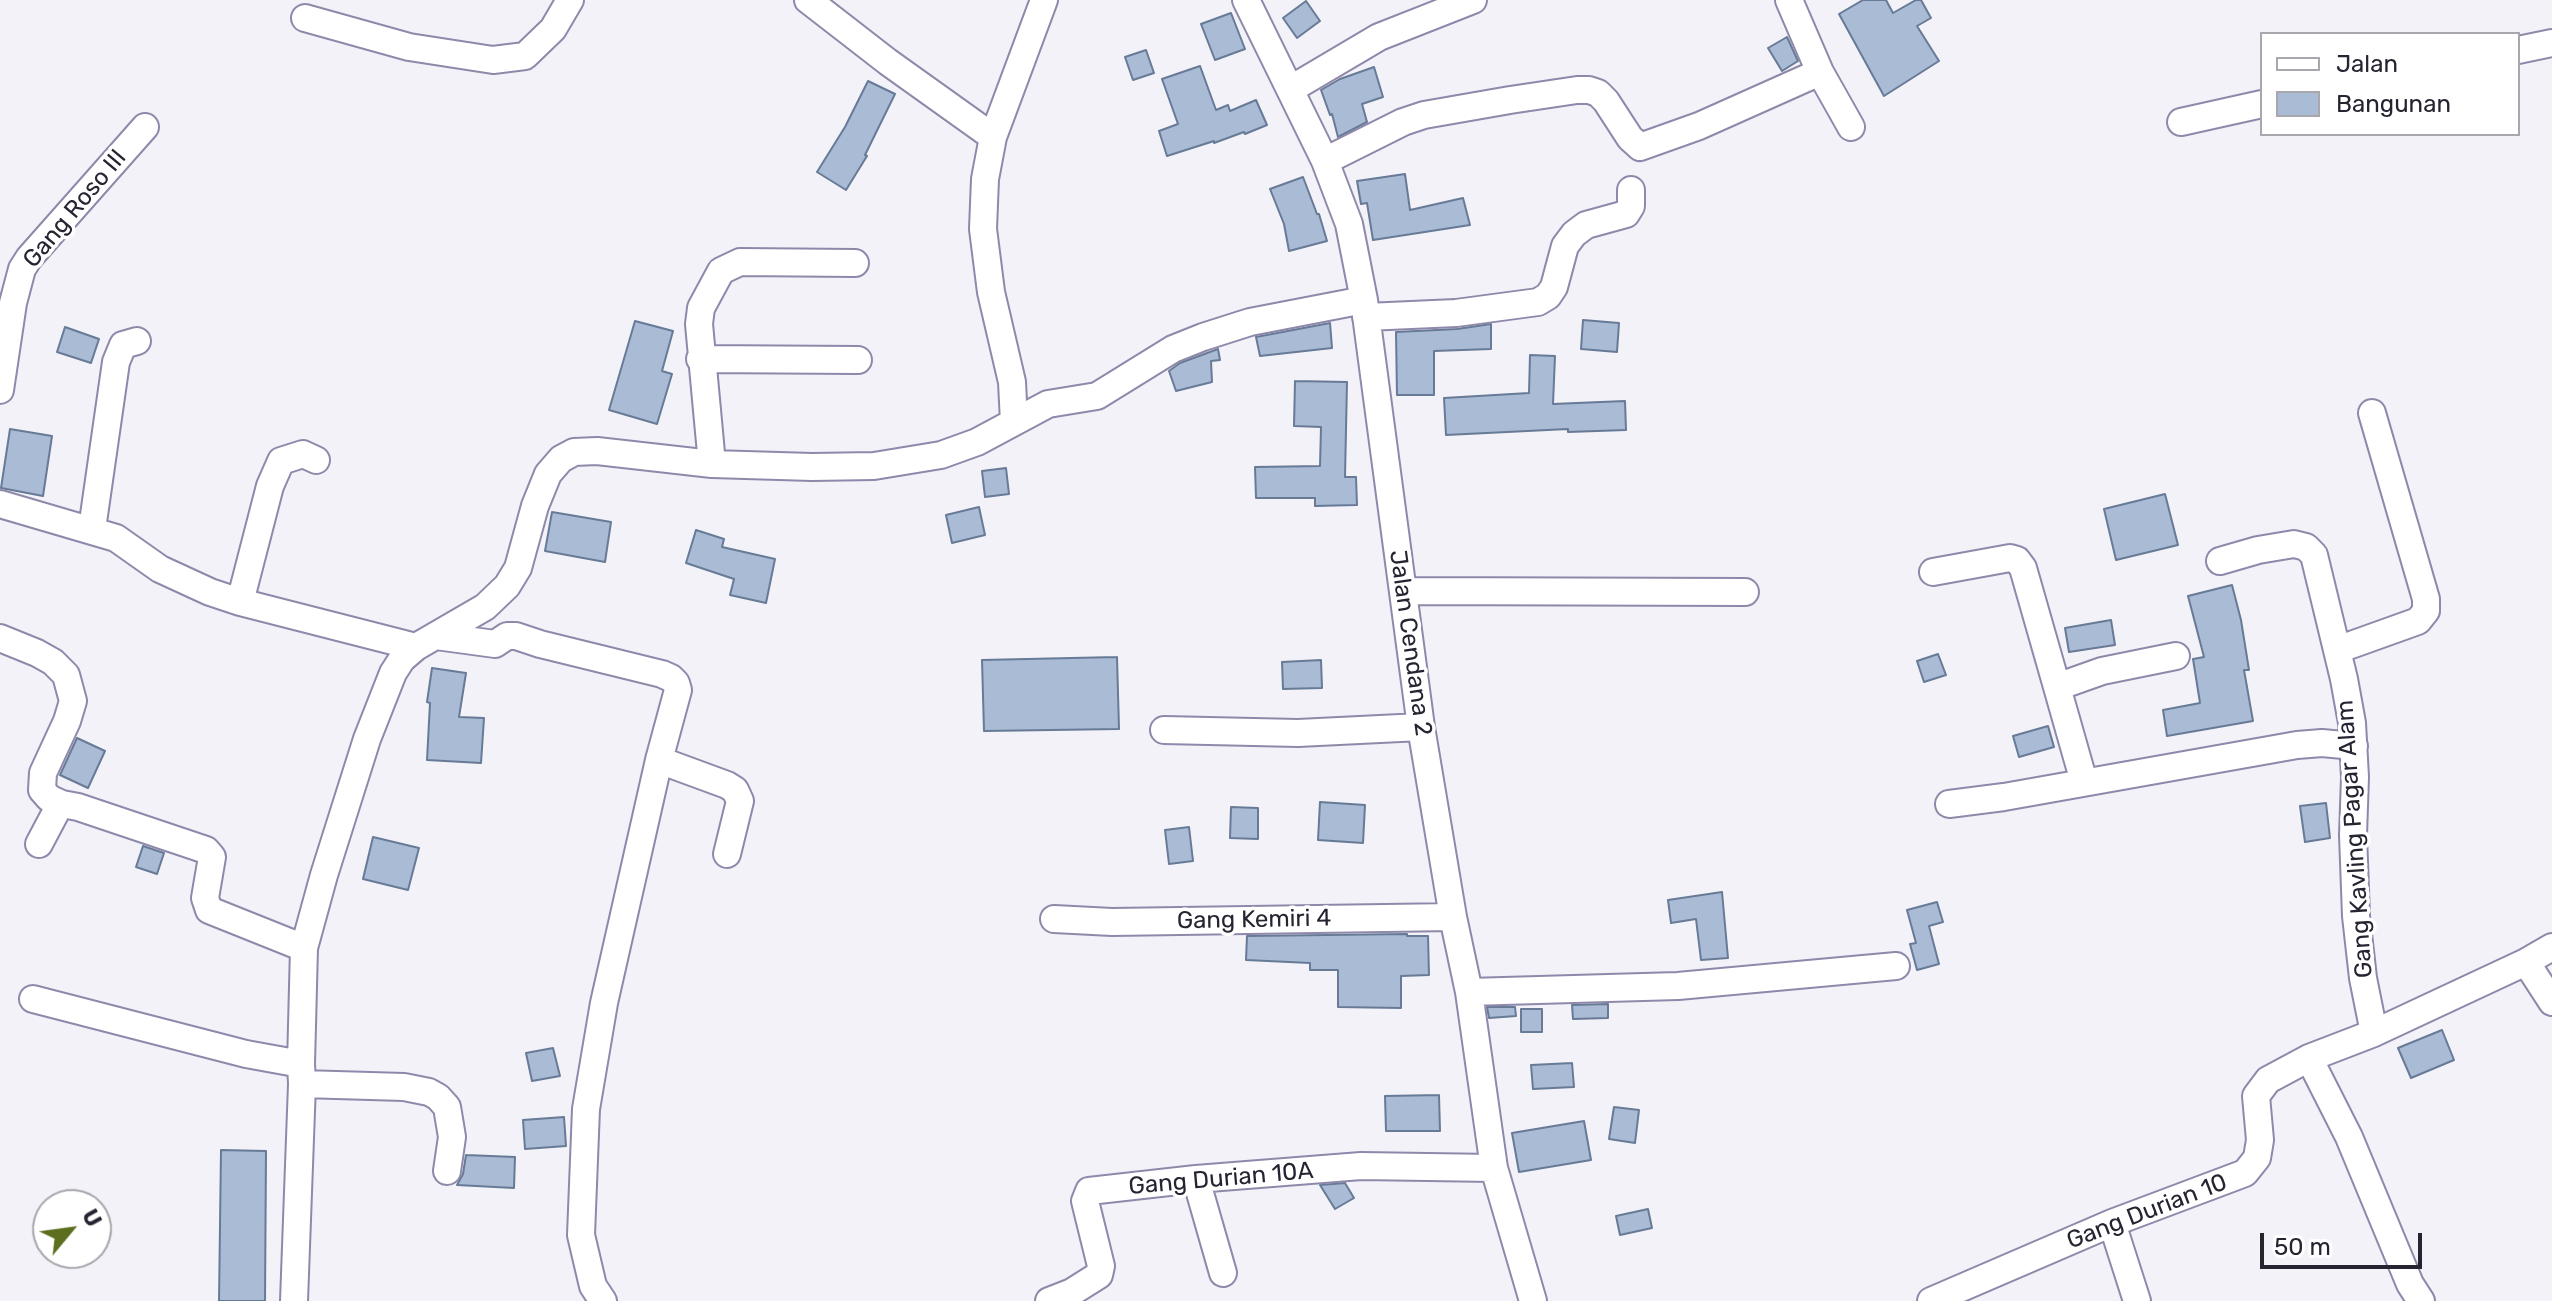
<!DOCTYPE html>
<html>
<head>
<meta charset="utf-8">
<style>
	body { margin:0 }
	#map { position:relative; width:2552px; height:1301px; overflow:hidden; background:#f3f2f9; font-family:Rubik,sans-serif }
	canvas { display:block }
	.legend { position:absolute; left:2260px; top:32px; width:260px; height:104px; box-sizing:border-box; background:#fff; border:2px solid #a8a7ad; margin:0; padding:10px 14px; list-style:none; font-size:24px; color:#262431 }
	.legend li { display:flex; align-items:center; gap:16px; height:40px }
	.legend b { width:40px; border:2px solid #a8a7ad }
	.north { position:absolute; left:32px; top:1189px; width:80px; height:80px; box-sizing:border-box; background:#fff; border:2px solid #a8a7ad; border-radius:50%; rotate:61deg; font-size:22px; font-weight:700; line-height:32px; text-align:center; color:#262431 }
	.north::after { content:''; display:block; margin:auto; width:28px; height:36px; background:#5b6f1e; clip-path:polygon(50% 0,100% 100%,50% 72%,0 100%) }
	.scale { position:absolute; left:2260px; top:1233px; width:162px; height:36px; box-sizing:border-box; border:4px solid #262431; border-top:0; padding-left:10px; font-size:24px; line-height:28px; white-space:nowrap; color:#262431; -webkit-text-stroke:6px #fff; paint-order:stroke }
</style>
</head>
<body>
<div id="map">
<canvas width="2552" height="1301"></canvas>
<ul class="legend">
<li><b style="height:10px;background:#fff"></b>Jalan</li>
<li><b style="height:22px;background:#a9bbd5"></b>Bangunan</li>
</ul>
<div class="north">U</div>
<div class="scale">50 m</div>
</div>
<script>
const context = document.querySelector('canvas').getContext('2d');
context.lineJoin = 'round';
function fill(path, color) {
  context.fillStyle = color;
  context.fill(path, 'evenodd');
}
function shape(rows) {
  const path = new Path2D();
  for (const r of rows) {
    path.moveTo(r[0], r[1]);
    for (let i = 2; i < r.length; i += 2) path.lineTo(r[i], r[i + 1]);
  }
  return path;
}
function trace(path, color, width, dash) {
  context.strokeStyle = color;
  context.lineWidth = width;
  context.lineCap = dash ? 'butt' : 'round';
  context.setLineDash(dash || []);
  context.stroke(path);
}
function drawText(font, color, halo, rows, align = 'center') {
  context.font = font + ' Rubik,sans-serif';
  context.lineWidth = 7;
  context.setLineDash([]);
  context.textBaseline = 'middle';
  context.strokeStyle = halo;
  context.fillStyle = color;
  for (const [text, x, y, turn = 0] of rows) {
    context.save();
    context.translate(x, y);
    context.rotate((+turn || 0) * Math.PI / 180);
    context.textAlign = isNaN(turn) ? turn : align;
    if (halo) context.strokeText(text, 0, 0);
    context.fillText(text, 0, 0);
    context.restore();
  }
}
const building = shape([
	[1863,0,1886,0,1893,13,1916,0,1921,0,1931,18,1917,26,1939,61,1884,96,1839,14,1863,0],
	[1306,1,1320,21,1297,38,1283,18,1306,1],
	[1231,13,1245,49,1215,60,1201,24,1231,13],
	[1787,37,1798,61,1782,71,1768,48,1787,37],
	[1146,50,1154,73,1133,80,1125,57,1146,50],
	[1200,66,1216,110,1228,105,1230,111,1256,100,1267,125,1245,134,1244,132,1214,143,1214,141,1167,156,1159,131,1178,124,1162,79,1200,66],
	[1374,67,1383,97,1362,104,1367,122,1338,137,1332,114,1330,115,1321,90,1340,79,1374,67],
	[868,81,895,94,865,155,867,156,846,190,817,172,845,127,868,81],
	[1405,174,1410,210,1463,198,1470,225,1373,240,1367,203,1361,204,1357,181,1405,174],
	[1303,177,1317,214,1319,214,1327,241,1289,251,1284,224,1270,189,1303,177],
	[1583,320,1619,323,1617,352,1581,349,1583,320],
	[635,321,673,331,662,371,672,374,657,424,609,410,635,321],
	[1330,323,1332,348,1260,356,1256,337,1330,323],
	[1491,324,1491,349,1434,351,1434,395,1397,395,1396,332,1457,329,1491,324],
	[65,327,99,339,91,363,57,352,65,327],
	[1218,349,1220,360,1211,361,1212,382,1176,391,1169,371,1180,363,1218,349],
	[1530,355,1555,356,1553,404,1625,401,1626,430,1568,432,1568,429,1446,435,1444,398,1529,393,1530,355],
	[1295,381,1347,382,1345,477,1356,477,1357,505,1315,506,1315,498,1256,498,1255,467,1320,466,1321,427,1294,426,1295,381],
	[10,429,52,436,43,496,1,488,10,429],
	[1006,468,1009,494,985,497,982,471,1006,468],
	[2165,494,2178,545,2116,560,2104,509,2165,494],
	[979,507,985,535,952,543,946,515,979,507],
	[552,512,611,522,605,562,545,551,552,512],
	[696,530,724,539,722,547,775,559,766,603,730,595,734,579,686,563,696,530],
	[2232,585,2241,620,2249,670,2244,670,2253,721,2167,736,2163,710,2200,703,2193,659,2204,657,2188,596,2232,585],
	[2111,620,2115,645,2069,652,2065,628,2111,620],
	[1938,654,1946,675,1924,682,1917,661,1938,654],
	[1117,657,1119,729,984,731,982,660,1117,657],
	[1321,660,1322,688,1283,689,1282,662,1321,660],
	[432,668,466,673,459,717,484,718,481,763,427,760,430,703,427,702,432,668],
	[2048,726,2054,747,2019,757,2013,736,2048,726],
	[77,738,105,751,88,788,60,775,77,738],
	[1320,802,1365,805,1363,843,1318,840,1320,802],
	[2326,803,2330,838,2305,842,2300,806,2326,803],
	[1231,807,1258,808,1258,839,1230,838,1231,807],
	[1189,827,1193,861,1169,864,1165,830,1189,827],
	[373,837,419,848,408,890,363,879,373,837],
	[143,846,164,853,157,874,136,867,143,846],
	[1722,892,1728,958,1701,960,1696,919,1671,923,1668,900,1722,892],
	[1937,902,1943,922,1929,926,1939,964,1917,970,1910,944,1916,943,1907,910,1937,902],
	[1407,934,1407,936,1428,936,1429,975,1401,976,1401,1008,1338,1007,1338,970,1310,970,1310,963,1246,960,1247,936,1407,934],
	[1608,1004,1608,1018,1573,1019,1572,1005,1608,1004],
	[1487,1007,1515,1007,1516,1016,1489,1018,1487,1007],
	[1521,1009,1542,1009,1542,1032,1521,1032,1521,1009],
	[2442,1030,2454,1060,2411,1078,2398,1048,2442,1030],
	[553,1048,560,1076,532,1081,526,1053,553,1048],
	[1572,1063,1574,1087,1533,1089,1531,1065,1572,1063],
	[1439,1095,1440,1131,1386,1131,1385,1096,1439,1095],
	[1614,1107,1639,1110,1635,1143,1609,1139,1614,1107],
	[564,1117,566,1146,525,1149,523,1120,564,1117],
	[1584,1121,1591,1160,1519,1172,1512,1133,1584,1121],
	[221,1150,266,1151,265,1301,219,1301,221,1150],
	[466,1155,515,1157,514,1188,457,1185,463,1174,466,1155],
	[1345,1183,1354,1198,1335,1209,1320,1185,1345,1183],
	[1648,1209,1652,1228,1620,1235,1616,1216,1648,1209]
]);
const minor = shape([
	[808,0,888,62,993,137],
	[1246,0,1325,161,1349,224,1364,300,1421,727,1453,917,1469,992,1494,1168,1533,1301],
	[1789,0,1820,72,1851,127],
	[305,18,409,47,493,60,525,56,553,29,570,0],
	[2518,50,2552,43],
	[1291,89,1379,37,1473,0],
	[2181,122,2262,104],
	[1325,161,1403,122,1424,115,1510,100,1577,90,1589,90,1598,93,1606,101,1630,138,1640,147,1699,126,1820,72],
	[1366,317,1456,313,1538,302,1548,296,1554,287,1565,246,1574,234,1586,225,1626,214,1631,206,1631,190],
	[700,359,858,360],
	[0,390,13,303,22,269,29,258,145,127],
	[1014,422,1012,382,991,292,983,229,985,179,993,137,1044,0],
	[712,464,699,324,701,308,721,271,740,262,855,263],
	[0,504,116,538,160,569,210,592,240,602,416,647],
	[92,529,116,362,123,345,137,341],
	[2220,561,2258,550,2294,544,2306,547,2314,555,2344,679,2352,723,2355,777,2353,835,2356,916,2363,978,2374,1033],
	[1933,572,2010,558,2017,560,2023,568,2057,687],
	[1403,591,1745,592],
	[240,602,270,486,281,461,303,454,316,460],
	[436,636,495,644,507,636,516,636,540,644,662,674,671,678,676,683,678,690,659,760],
	[0,638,37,653,53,662,66,675,73,701,67,721,43,773,42,790,49,798,62,804],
	[2337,650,2418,621,2426,611,2426,599,2372,413],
	[1164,730,1298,733,1421,727],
	[2084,782,2057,687,2102,671,2176,656],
	[1949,804,2004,797,2297,745,2322,743,2354,746],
	[39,844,57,810,62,804,78,807,206,850,212,857,205,898,209,910,304,948],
	[1054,919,1112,922,1453,917],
	[2526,962,2552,1002],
	[1469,992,1678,986,1896,966],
	[33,999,246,1054,301,1064],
	[2309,1058,2349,1137,2410,1284,2421,1301],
	[302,1084,404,1087,429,1092,438,1097,447,1107,452,1137,447,1171],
	[1196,1179,1223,1273],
	[2112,1223,2137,1301],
	[294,1301,302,1084,301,1064,304,948,324,875,367,739,393,673,402,659,416,647,485,607,507,586,518,568,535,506,548,474,561,459,574,452,597,451,712,464,812,467,874,466,941,455,977,442,1048,404,1097,396,1173,349,1203,337,1250,322,1364,300],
	[603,1301,593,1286,581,1235,586,1109,604,1003,659,760,727,785,735,790,740,801,727,854],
	[1049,1301,1072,1292,1099,1275,1101,1266,1085,1201,1089,1191,1196,1179,1361,1166,1494,1168],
	[1931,1301,2112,1223,2245,1173,2257,1158,2260,1140,2256,1096,2268,1080,2309,1058,2374,1033,2526,962,2552,947]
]);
const streetNames = [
	["Gang Roso III",75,209,-50],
	["Jalan Cendana 2",1410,643,82],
	["Gang Kavling Pagar Alam",2355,839,-94],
	["Gang Kemiri 4",1254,920,-1],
	["Gang Durian 10A",1221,1179,-5],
	["Gang Durian 10",2147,1212,-21]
];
fill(building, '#a9bbd5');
trace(building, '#677a96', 2);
trace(minor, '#8e89aa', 30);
trace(minor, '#fff', 26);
drawText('24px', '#262431', '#fff', streetNames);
</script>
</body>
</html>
